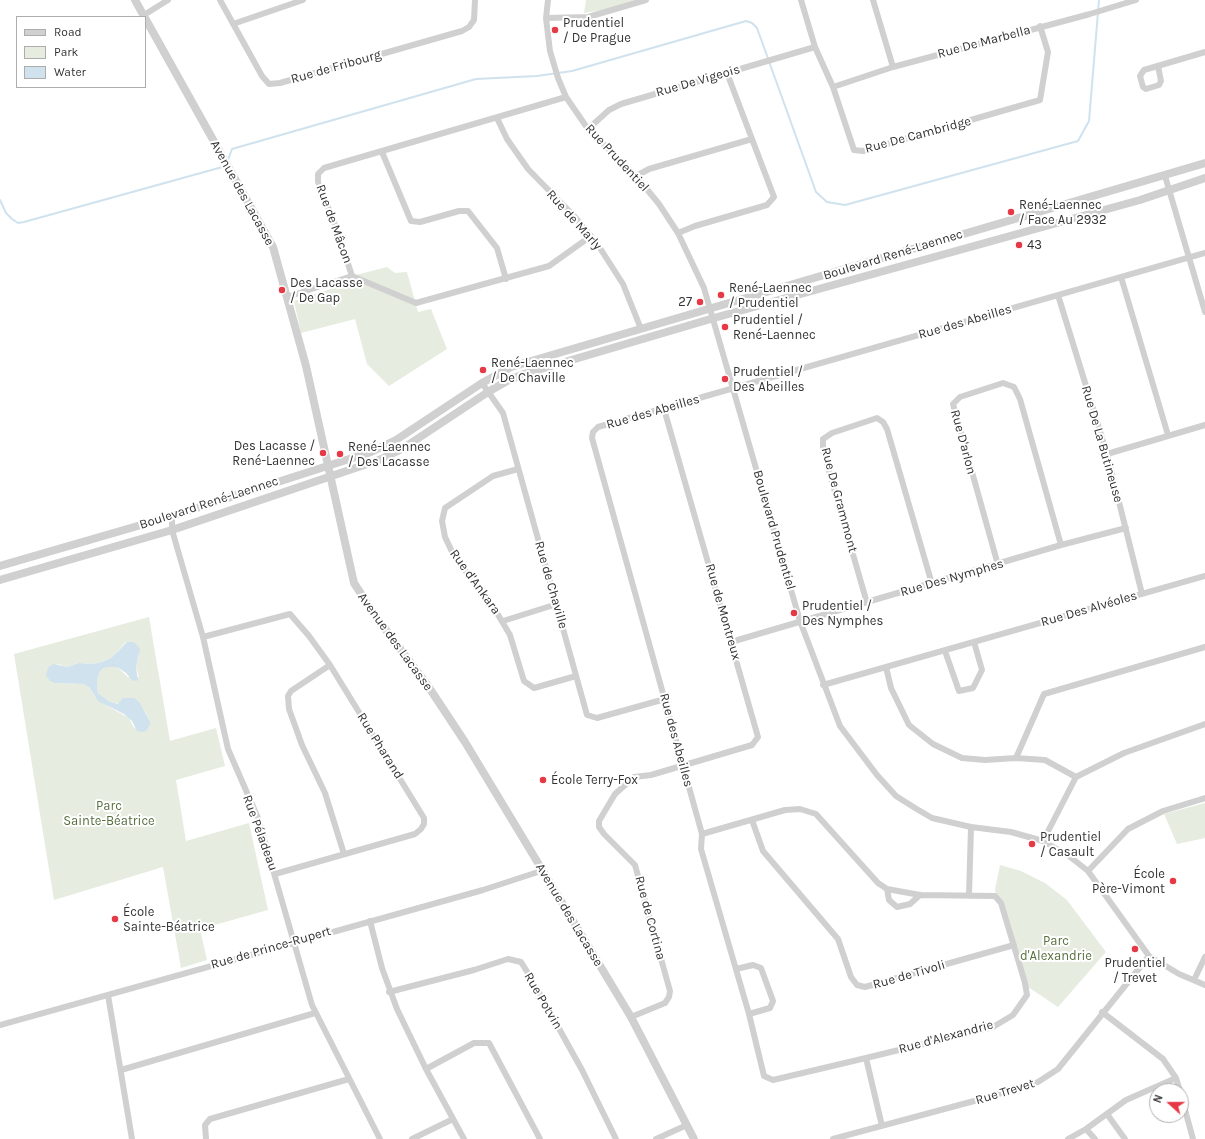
<!DOCTYPE html>
<html>
<head>
<meta charset="utf-8">
<style>
	body { margin:0 }
	#map { position:relative; width:1205px; height:1139px; overflow:hidden; background:#fff; font-family:Karla,sans-serif }
	canvas { display:block }
	.legend { position:absolute; left:16px; top:16px; width:130px; height:72px; box-sizing:border-box; background:#fff; border:1px solid #adadad; margin:0; padding:5px 7px; list-style:none; font-size:12px; color:#333 }
	.legend li { display:flex; align-items:center; gap:8px; height:20px }
	.legend b { width:20px; border:1px solid #adadad }
	.north { position:absolute; left:1149px; top:1083px; width:40px; height:40px; box-sizing:border-box; background:#fff; border:1px solid #adadad; border-radius:50%; rotate:291deg; font-size:11px; font-weight:700; line-height:16px; text-align:center; color:#333 }
	.north::after { content:''; display:block; margin:auto; width:14px; height:18px; background:#e63946; clip-path:polygon(50% 0,100% 100%,50% 72%,0 100%) }
</style>
</head>
<body>
<div id="map">
<canvas width="1205" height="1139"></canvas>
<ul class="legend">
<li><b style="height:5px;background:#d0d0d0"></b>Road</li>
<li><b style="height:11px;background:#e6ecdf"></b>Park</li>
<li><b style="height:11px;background:#cfe2ee"></b>Water</li>
</ul>
<div class="north">N</div>
</div>
<script>
const context = document.querySelector('canvas').getContext('2d');
context.lineJoin = 'round';
function fill(path, color) {
  context.fillStyle = color;
  context.fill(path, 'evenodd');
}
function shape(rows) {
  const path = new Path2D();
  for (const r of rows) {
    path.moveTo(r[0], r[1]);
    for (let i = 2; i < r.length; i += 2) path.lineTo(r[i], r[i + 1]);
  }
  return path;
}
function trace(path, color, width, dash) {
  context.strokeStyle = color;
  context.lineWidth = width;
  context.lineCap = dash ? 'butt' : 'round';
  context.setLineDash(dash || []);
  context.stroke(path);
}
function drawText(font, color, halo, rows, align = 'center') {
  context.font = font + ' Karla,sans-serif';
  context.lineWidth = 4;
  context.setLineDash([]);
  context.textBaseline = 'middle';
  context.strokeStyle = halo;
  context.fillStyle = color;
  for (const [text, x, y, turn = 0] of rows) {
    context.save();
    context.translate(x, y);
    context.rotate((+turn || 0) * Math.PI / 180);
    context.textAlign = isNaN(turn) ? turn : align;
    if (halo) context.strokeText(text, 0, 0);
    context.fillText(text, 0, 0);
    context.restore();
  }
}
const green = shape([
	[586,0,638,0,607,9,584,13],
	[387,267,395,273,407,272,418,312,431,309,447,349,389,386,367,364,355,319,301,333,294,301,352,282,356,275],
	[149,617,170,741,216,728,225,766,176,780,186,841,249,823,268,910,200,929,207,960,181,968,163,867,54,900,14,654],
	[126,642,131,642,139,655,136,667,139,677,128,677,117,667,107,667,102,669,98,675,97,687,98,693,107,701,144,710,151,723,134,728,129,718,109,707,95,697,89,687,83,684,55,683,57,664,68,667,79,663,92,664,102,662,111,658],
	[1205,803,1205,838,1177,844,1164,814],
	[1000,865,1021,871,1045,883,1067,900,1106,952,1058,1007,1028,987,996,894,995,890]
]);
const water = shape([
	[127,642,134,642,140,649,136,667,138,680,136,681,132,680,126,673,117,667,107,667,102,669,98,675,97,687,98,693,108,701,118,704,123,698,134,698,139,702,151,723,146,731,142,732,137,731,132,721,124,714,98,701,89,687,83,684,55,683,50,681,46,675,48,668,53,664,68,667,79,663,92,664,102,662,111,658]
]);
const stream = shape([
	[228,160,232,149,476,79,537,76,572,71,746,21,752,23,757,28,816,192,827,202,845,205,1078,141,1089,121,1099,0],
	[0,200,6,213,12,219,18,223,24,222,226,166]
]);
const minor = shape([
	[220,0,262,76,269,84,280,83,462,31,469,27,474,20,475,0],
	[548,0,546,18,550,51,558,78,566,97,588,129,636,176,659,204,678,233,704,288,800,621,840,726,877,775,896,796,915,808,932,818,971,827,1011,832,1043,841,1069,856,1088,871,1149,956,1179,974,1205,985],
	[801,0,815,47,833,87,854,150,863,151,1040,100,1048,52,1040,26],
	[873,0,893,67],
	[144,15,168,0],
	[546,18,588,17,646,0],
	[233,24,303,0],
	[1158,66,1161,81,1159,85,1146,89,1143,87,1140,76,1144,70,1205,52],
	[833,87,893,67,1090,14,1136,0],
	[566,97,324,168,318,174,318,182,337,230,352,276,416,303,549,266,591,236],
	[497,118,507,139,528,169,574,216,598,245,623,284,641,329],
	[588,129,609,110,621,104,815,47],
	[382,152,411,221,420,222,459,211,468,211,497,248,506,279],
	[636,176,649,169,752,139],
	[1165,176,1205,312],
	[678,233,695,226,767,205,774,197,727,73],
	[1121,277,1168,435],
	[1058,295,1107,454,1142,594],
	[287,297,352,276],
	[482,383,503,413,587,715,597,718,665,699],
	[1107,454,1205,425],
	[518,469,493,476,445,508,442,521,445,537,454,556,494,608,510,635,524,681,534,688,576,676],
	[172,516,172,530,203,637,228,749,258,818,312,1005,380,1139],
	[998,565,953,404,960,397,1003,383,1014,387,1020,399,1061,545],
	[867,603,823,450,823,439,832,433,877,418,883,422,887,429,932,584],
	[503,621,557,604],
	[203,637,290,614,309,636,330,665,424,818,424,824,421,829,415,834,275,874],
	[731,642,1061,545,1126,528],
	[945,651,959,691,973,688,982,670,974,642],
	[330,665,291,691,288,696,289,709,302,745,325,793,344,854],
	[886,667,891,688,909,725,933,744,962,758,985,760,1016,758,1045,760,1076,777],
	[823,685,1205,576],
	[1016,758,1044,694,1205,647],
	[752,820,763,851,838,939,851,977,857,985,865,987,1014,945],
	[702,834,785,810,800,809,816,814,878,883,887,889,920,895,995,896,1001,903,1025,983,1027,995,1013,1015,993,1027,866,1058],
	[1043,841,1076,777,1124,753,1205,724],
	[1088,871,1128,829,1163,811,1205,798],
	[887,889,889,900,897,907,910,904,920,895],
	[969,896,971,827],
	[370,921,382,968,397,1009,426,1069,464,1139],
	[736,969,753,965,761,968,773,1001,770,1008,749,1014],
	[1194,980,1205,957],
	[389,992,474,970,508,959,521,962,531,978,582,1070,616,1139],
	[108,995,132,1139],
	[1102,1012,1163,1059,1176,1078,1180,1091],
	[631,1017,665,1003,669,997,670,991,635,865,604,834,599,827,599,821,615,794,634,777,651,775,752,745,758,737,664,409],
	[0,1025,483,890,541,871],
	[426,1069,474,1043,489,1043,540,1139],
	[121,1070,315,1013],
	[1181,1095,1193,1139],
	[1107,1114,1125,1139],
	[882,1126,866,1058,773,1080,764,1076,749,1014,701,849,702,834,592,438,593,432,598,427,1205,253],
	[1086,1129,1095,1139],
	[206,1139,205,1125,210,1119,349,1079],
	[412,1139,453,1119],
	[656,1139,687,1125],
	[833,1139,989,1097,1038,1082,1058,1069,1149,956],
	[1068,1139,1086,1129,1126,1100,1176,1078]
]);
const tertiary = shape([
	[135,0,273,247,306,366,354,583,377,618,428,686,465,742,631,1017,694,1139],
	[0,566,172,516,371,452,396,440,482,383,511,367,1205,163],
	[0,580,172,530,379,460,402,449,488,392,507,381,524,374,714,318,1140,200,1205,178]
]);
const markers = [
	[555,30,4,"#e63946"],
	[1011,212,4,"#e63946"],
	[1019,245,4,"#e63946"],
	[282,290,4,"#e63946"],
	[721,295,4,"#e63946"],
	[700,302,4,"#e63946"],
	[725,327,4,"#e63946"],
	[483,370,4,"#e63946"],
	[725,379,4,"#e63946"],
	[323,453,4,"#e63946"],
	[340,454,4,"#e63946"],
	[794,613,4,"#e63946"],
	[543,780,4,"#e63946"],
	[1032,844,4,"#e63946"],
	[1173,881,4,"#e63946"],
	[115,919,4,"#e63946"],
	[1135,949,4,"#e63946"]
];
const poiNames = [
	["Prudentiel",563,23],
	["/ De Prague",563,38],
	["René-Laennec",1019,205],
	["/ Face Au 2932",1019,220],
	["43",1027,245],
	["Des Lacasse",290,283],
	["/ De Gap",290,298],
	["René-Laennec",729,288],
	["/ Prudentiel",729,303],
	["27",692,302,"right"],
	["Prudentiel /",733,320],
	["René-Laennec",733,335],
	["René-Laennec",491,363],
	["/ De Chaville",491,378],
	["Prudentiel /",733,372],
	["Des Abeilles",733,387],
	["Des Lacasse /",315,446,"right"],
	["René-Laennec",315,461,"right"],
	["René-Laennec",348,447],
	["/ Des Lacasse",348,462],
	["Prudentiel /",802,606],
	["Des Nymphes",802,621],
	["École Terry-Fox",551,780],
	["Prudentiel",1040,837],
	["/ Casault",1040,852],
	["École",1165,874,"right"],
	["Père-Vimont",1165,889,"right"],
	["École",123,912],
	["Sainte-Béatrice",123,927],
	["Prudentiel",1135,963,"center"],
	["/ Trevet",1135,978,"center"]
];
const streetNames = [
	["Rue De Marbella",984,42,-15],
	["Rue de Fribourg",336,67,-16],
	["Rue De Vigeois",698,81,-16],
	["Rue De Cambridge",918,135,-15],
	["Rue Prudentiel",617,158,47],
	["Avenue des Lacasse",242,193,61],
	["Rue de Marly",574,220,48],
	["Rue de Mâcon",334,224,70],
	["Boulevard René-Laennec",893,255,-17],
	["Rue des Abeilles",965,322,-16],
	["Rue des Abeilles",653,412,-16],
	["Rue D'arlon",963,442,75],
	["Rue De La Butineuse",1102,444,74],
	["Rue De Grammont",839,500,75],
	["Boulevard René-Laennec",209,503,-18],
	["Boulevard Prudentiel",774,530,74],
	["Rue Des Nymphes",952,578,-16],
	["Rue d'Ankara",475,582,54],
	["Rue de Chaville",551,585,74],
	["Rue Des Alvéoles",1089,609,-16],
	["Rue de Montreux",723,612,74],
	["Avenue des Lacasse",395,642,54],
	["Rue des Abeilles",676,740,75],
	["Rue Pharand",380,746,58],
	["Rue Péladeau",260,833,70],
	["Avenue des Lacasse",569,915,59],
	["Rue de Cortina",650,918,75],
	["Rue de Prince-Rupert",271,948,-16],
	["Rue de Tivoli",909,975,-16],
	["Rue Potvin",543,1001,60],
	["Rue d'Alexandrie",946,1037,-15],
	["Rue Trevet",1005,1092,-17]
];
const parkNames = [
	["Parc",109,806],
	["Sainte-Béatrice",109,821],
	["Parc",1056,941],
	["d'Alexandrie",1056,956]
];
fill(green, '#e6ecdf');
fill(water, '#cfe2ee');
trace(stream, '#cfe2ee', 2);
trace(minor, '#d0d0d0', 6);
trace(tertiary, '#d0d0d0', 8);
for (const [x, y, r, color] of markers) {
  const dot = new Path2D();
  dot.arc(x, y, r, 0, 2 * Math.PI);
  context.fillStyle = color;
  context.fill(dot);
  trace(dot, '#fff', 1.5);
}
drawText('13px', '#333', '#fff', poiNames, 'left');
drawText('13px', '#333', '#fff', streetNames);
drawText('13px', '#56703f', '#fff', parkNames);
</script>
</body>
</html>
